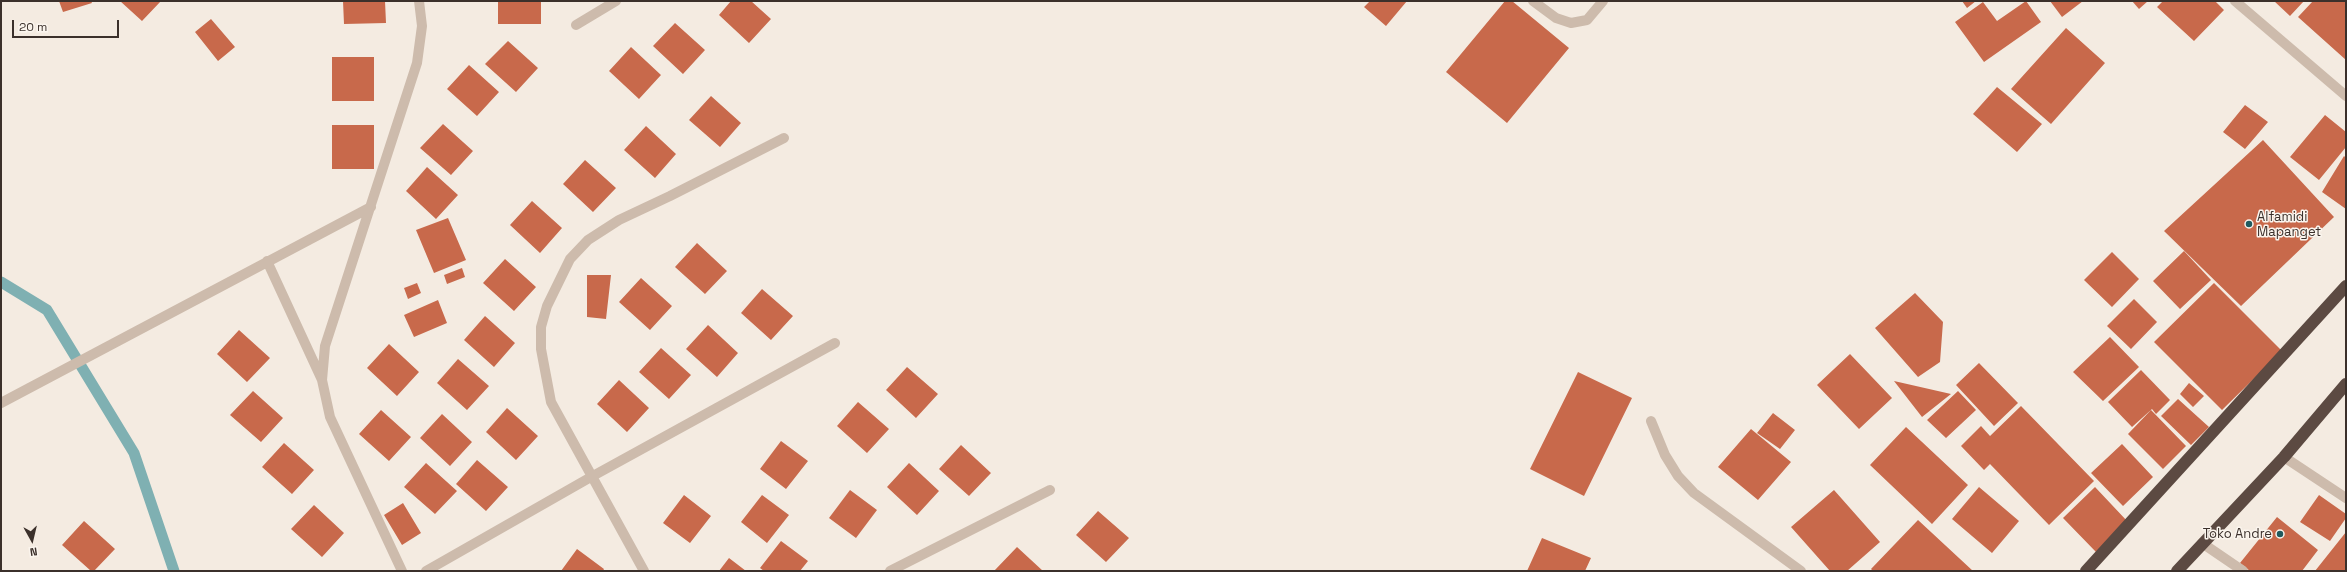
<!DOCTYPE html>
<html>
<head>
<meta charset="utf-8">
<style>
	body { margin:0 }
	#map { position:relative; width:2347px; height:572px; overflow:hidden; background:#f4ebe1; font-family:"Space Grotesk",sans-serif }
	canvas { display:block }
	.frame { position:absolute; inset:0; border:2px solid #3b302b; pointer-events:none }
	.north { position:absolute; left:12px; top:520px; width:40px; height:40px; -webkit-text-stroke:3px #fbf5ee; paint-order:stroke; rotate:172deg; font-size:11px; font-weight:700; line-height:16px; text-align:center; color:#3b302b }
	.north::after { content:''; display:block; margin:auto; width:14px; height:18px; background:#3b302b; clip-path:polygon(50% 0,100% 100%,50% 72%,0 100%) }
	.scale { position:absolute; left:12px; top:20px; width:107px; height:18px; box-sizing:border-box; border:2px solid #3b302b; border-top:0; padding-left:5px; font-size:12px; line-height:14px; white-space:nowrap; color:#3b302b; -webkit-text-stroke:3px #fbf5ee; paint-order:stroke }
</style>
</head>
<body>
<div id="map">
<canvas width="2347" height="572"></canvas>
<div class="frame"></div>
<div class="north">N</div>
<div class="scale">20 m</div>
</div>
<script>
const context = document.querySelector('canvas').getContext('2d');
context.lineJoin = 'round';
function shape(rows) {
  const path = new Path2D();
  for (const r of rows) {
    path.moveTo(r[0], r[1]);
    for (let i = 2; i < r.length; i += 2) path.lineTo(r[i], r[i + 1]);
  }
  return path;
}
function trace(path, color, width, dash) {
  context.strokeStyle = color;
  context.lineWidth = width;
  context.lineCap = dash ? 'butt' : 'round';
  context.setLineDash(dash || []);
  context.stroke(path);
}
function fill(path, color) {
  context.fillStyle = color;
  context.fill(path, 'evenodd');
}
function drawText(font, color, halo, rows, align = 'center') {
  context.font = font + ' "Space Grotesk",sans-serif';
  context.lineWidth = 3;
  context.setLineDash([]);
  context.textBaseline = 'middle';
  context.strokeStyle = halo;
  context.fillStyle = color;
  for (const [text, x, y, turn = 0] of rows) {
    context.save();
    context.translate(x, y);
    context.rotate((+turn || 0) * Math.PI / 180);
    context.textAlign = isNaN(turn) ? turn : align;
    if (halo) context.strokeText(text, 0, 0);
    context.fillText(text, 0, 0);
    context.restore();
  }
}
const stream = shape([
	[1,282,47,310,134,453,174,571]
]);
const building = shape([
	[59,1,91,1,92,3,63,12],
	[120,1,161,1,142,21],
	[343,1,385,1,386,23,344,24],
	[498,1,541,1,541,24,498,24],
	[731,1,751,1,771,19,749,43,719,15],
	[1370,1,1407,1,1386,26,1364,7],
	[1505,1,1512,1,1569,48,1507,123,1446,72],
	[1962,1,1976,1,1967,8],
	[2026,1,2041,22,1984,62,1955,22,1983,2,1997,21],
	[2050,1,2083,1,2062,17],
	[2132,1,2148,1,2139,9],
	[2163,1,2215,1,2224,10,2194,41,2157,7],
	[2274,1,2304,1,2290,16],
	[2313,1,2346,1,2346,60,2298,17],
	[211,19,235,47,218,61,195,32],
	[675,23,705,50,683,74,653,46],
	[2066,28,2105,63,2051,124,2011,89],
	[508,41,538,68,516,92,485,64],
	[631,47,661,75,639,99,609,71],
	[332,57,374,57,374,101,332,101],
	[469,65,499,92,477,116,447,89],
	[1997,87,2042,124,2017,152,1973,114],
	[711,96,741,123,720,147,689,120],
	[2245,105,2268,122,2245,149,2223,132],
	[2325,115,2346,132,2346,147,2319,180,2290,157],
	[443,124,473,151,451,175,420,148],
	[332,125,374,125,374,169,332,169],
	[646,126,676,154,655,178,624,150],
	[2263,140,2334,217,2241,306,2164,231],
	[2344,156,2346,158,2346,209,2322,192],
	[585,160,616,188,593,212,563,184],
	[427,167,458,195,436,219,406,191],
	[532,201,562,228,540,253,510,225],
	[448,218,466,260,434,273,416,230],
	[697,243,727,271,705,294,675,267],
	[2184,251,2211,280,2180,309,2153,281],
	[2112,252,2139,279,2112,307,2084,280],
	[505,259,536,287,514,311,483,283],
	[462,268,465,277,447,284,444,275],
	[587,275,611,275,606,319,587,317],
	[641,278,672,306,650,330,619,302],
	[417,283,421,293,408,299,404,288],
	[2214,283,2282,351,2222,410,2154,342],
	[762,289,793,316,771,340,741,313],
	[1915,293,1943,322,1940,362,1918,377,1875,328],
	[2134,299,2157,322,2131,349,2107,326],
	[438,300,447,323,414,337,404,315],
	[485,316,515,343,494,367,464,340],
	[708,325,738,353,717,377,686,349],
	[239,330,270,358,247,382,217,354],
	[2110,337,2139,367,2103,401,2073,372],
	[389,344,419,372,397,396,367,368],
	[661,348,691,375,669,399,639,372],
	[1850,354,1892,398,1859,429,1817,385],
	[458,359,489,386,467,410,437,383],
	[1979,363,2018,403,1994,426,1956,385],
	[907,367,938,394,916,418,886,390],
	[2141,370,2170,400,2156,414,2152,409,2132,427,2108,402],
	[1578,372,1632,398,1584,496,1530,469],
	[619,380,649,408,627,432,597,404],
	[1894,381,1951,394,1922,417],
	[2189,383,2204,396,2193,407,2180,394],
	[253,391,283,418,261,442,230,415],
	[1958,391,1976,410,1946,438,1927,420],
	[2178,399,2209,427,2191,445,2161,416],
	[858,402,889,429,867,453,837,426],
	[2021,406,2094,481,2049,525,1990,464,1984,470,1961,446,1981,426,1990,436],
	[507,408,538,436,516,460,486,432],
	[381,410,411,437,389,461,359,434],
	[2151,410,2186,446,2163,469,2128,434],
	[1773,413,1795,430,1780,449,1757,433],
	[442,414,472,442,450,466,420,438],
	[1906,427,1968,485,1932,524,1870,465],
	[1751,429,1791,462,1758,500,1718,467],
	[781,441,808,461,786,489,760,469],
	[284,443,314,470,292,494,262,467],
	[2122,444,2153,477,2123,506,2091,473],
	[961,445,991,473,969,496,939,469],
	[477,460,508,487,486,511,456,484],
	[426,463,457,491,435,514,404,487],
	[909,463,939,491,917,515,887,487],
	[1979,487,2019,521,1992,553,1952,519],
	[2095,487,2128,522,2096,552,2063,518],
	[850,490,877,510,856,538,829,518],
	[1834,490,1880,542,1847,571,1830,571,1791,527],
	[684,495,711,516,690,543,663,523],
	[762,495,789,515,767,543,741,522],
	[2319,495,2346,514,2346,518,2330,541,2300,522],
	[403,503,421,533,402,545,384,515],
	[314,505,344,533,322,557,291,529],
	[1098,511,1129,538,1106,562,1076,535],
	[2277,517,2318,550,2302,571,2250,571,2240,563],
	[1918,520,1973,571,1873,571,1871,569],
	[84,521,115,549,94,571,91,571,62,545],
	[2346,532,2346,571,2315,571],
	[1542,538,1591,558,1585,571,1527,571],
	[781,541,808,561,800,571,764,571,760,568],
	[1017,547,1043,571,994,571],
	[577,549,604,569,603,571,561,571],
	[729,558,746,571,719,571]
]);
const minor = shape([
	[1533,1,1556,18,1571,23,1587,20,1603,1],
	[2235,1,2346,96],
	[576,25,616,1],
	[267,261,322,380],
	[1,403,371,207],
	[1651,421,1665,455,1678,476,1694,493,1801,571],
	[2284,457,2346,498],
	[2202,543,2243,571],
	[402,571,330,417,322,380,325,346,417,63,422,26,419,1],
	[426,571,591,477,835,343],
	[644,571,551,402,541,349,541,327,547,306,570,259,588,240,619,220,670,196,784,138],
	[890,571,1050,490]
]);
const highway = shape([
	[2086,571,2346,286],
	[2177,571,2284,457,2346,384]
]);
const markers = [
	[2249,224,4,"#1f5a5e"],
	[2280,534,4,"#1f5a5e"]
];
const poiNames = [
	["Alfamidi",2257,217],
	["Mapanget",2257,232],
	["Toko Andre",2272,534,"right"]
];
trace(stream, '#7fb0b2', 11);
fill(building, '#c8694b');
trace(minor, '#cdbbac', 10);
trace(highway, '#5c4a42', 12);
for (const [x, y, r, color] of markers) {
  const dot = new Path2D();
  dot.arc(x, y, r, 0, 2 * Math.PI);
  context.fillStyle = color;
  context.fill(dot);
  trace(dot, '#fbf5ee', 1.5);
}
drawText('13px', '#3b302b', '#fbf5ee', poiNames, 'left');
</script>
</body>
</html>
